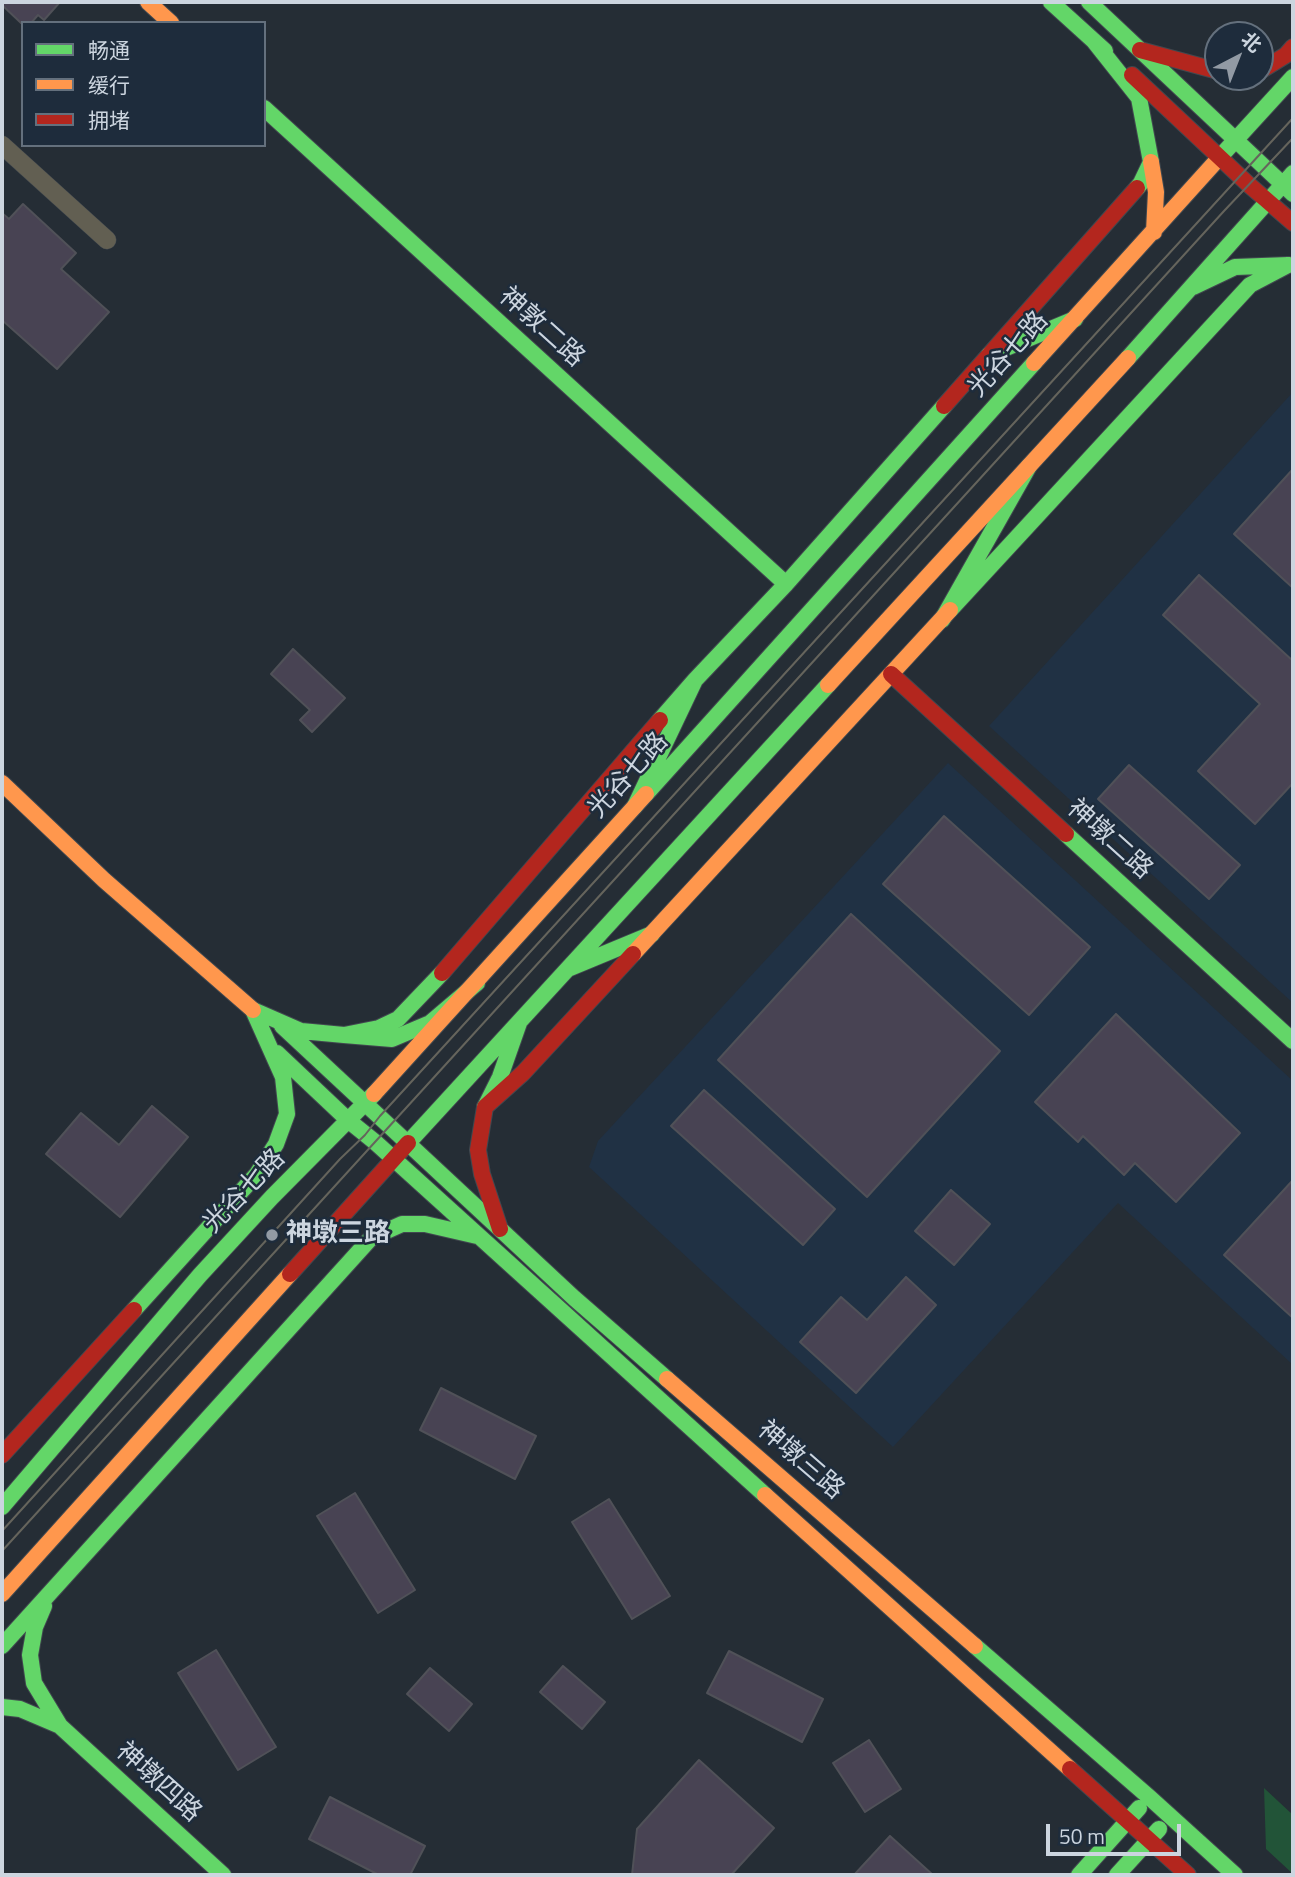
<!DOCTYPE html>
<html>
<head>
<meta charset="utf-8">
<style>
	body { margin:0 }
	#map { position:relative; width:1295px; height:1877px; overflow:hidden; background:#252d35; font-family:"Titillium Web","Noto Sans SC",sans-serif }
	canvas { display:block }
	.frame { position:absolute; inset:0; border:4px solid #ccd5df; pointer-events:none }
	.legend { position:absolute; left:21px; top:21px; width:245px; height:126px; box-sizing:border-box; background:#1e2c3c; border:2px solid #64707d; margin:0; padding:9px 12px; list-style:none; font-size:21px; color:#ccd5df }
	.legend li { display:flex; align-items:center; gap:14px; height:35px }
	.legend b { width:35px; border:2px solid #64707d }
	.north { position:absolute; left:1204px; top:21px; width:70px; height:70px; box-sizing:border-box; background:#1e2c3c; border:2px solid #64707d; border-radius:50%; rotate:42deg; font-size:19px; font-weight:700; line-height:28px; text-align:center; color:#ccd5df }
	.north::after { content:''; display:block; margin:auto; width:24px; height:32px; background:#929aa4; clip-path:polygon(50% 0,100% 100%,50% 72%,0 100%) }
	.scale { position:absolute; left:1046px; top:1824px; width:135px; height:32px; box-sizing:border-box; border:4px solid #ccd5df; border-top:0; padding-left:9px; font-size:21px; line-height:24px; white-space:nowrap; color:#ccd5df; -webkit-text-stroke:5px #1e2c3c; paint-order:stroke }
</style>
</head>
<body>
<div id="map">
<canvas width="1295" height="1877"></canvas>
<div class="frame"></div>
<ul class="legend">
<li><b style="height:9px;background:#63d668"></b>畅通</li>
<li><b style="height:9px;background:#ff974d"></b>缓行</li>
<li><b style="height:9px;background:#b3261e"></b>拥堵</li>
</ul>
<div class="north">北</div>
<div class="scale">50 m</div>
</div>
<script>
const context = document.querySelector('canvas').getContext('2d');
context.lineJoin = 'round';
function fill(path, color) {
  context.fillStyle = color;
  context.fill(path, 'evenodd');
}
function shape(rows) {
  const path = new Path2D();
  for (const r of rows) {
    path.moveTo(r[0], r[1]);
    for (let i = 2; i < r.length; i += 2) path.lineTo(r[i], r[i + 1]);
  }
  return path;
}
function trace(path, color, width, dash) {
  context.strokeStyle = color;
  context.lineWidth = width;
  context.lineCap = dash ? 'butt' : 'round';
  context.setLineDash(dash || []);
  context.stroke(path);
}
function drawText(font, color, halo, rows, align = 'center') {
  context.font = font + ' "Titillium Web","Noto Sans SC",sans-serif';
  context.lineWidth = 5;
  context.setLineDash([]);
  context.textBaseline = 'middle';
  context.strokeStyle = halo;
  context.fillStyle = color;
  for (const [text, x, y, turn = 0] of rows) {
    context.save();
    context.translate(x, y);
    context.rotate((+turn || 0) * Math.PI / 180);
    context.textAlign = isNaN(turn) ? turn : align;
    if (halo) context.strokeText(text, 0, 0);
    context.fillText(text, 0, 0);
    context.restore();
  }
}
const built = shape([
	[1293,392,1293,1003,989,726],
	[948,763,1293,1081,1293,1365,1118,1203,893,1447,589,1167,598,1141]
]);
const green = shape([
	[1264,1788,1293,1815,1293,1874,1266,1849]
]);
const building = shape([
	[2,2,60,2,44,20,38,15,31,23,21,23,2,5,2,2],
	[23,204,76,253,61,269,109,312,57,369,2,320,2,213,9,219,23,204],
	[1293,469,1293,588,1234,534,1293,469],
	[1199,575,1293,661,1293,783,1255,824,1198,771,1260,704,1163,615,1199,575],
	[293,649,345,698,312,732,300,720,310,710,271,674,293,649],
	[1129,765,1240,865,1209,899,1098,799,1129,765],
	[944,816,1090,947,1029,1015,883,884,944,816],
	[851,914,1000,1051,867,1197,718,1060,851,914],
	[1116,1014,1240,1133,1176,1202,1135,1163,1124,1175,1083,1136,1078,1142,1035,1102,1116,1014],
	[704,1090,835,1209,803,1245,671,1126,704,1090],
	[152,1106,188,1137,120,1217,46,1154,81,1113,119,1145,152,1106],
	[1293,1180,1293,1318,1224,1255,1293,1180],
	[951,1190,990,1224,954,1265,915,1231,951,1190],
	[906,1277,936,1305,856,1393,800,1342,841,1297,867,1320,906,1277],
	[441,1388,536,1436,515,1479,420,1430,441,1388],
	[355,1493,415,1590,378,1613,317,1516,355,1493],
	[609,1499,670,1596,632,1619,572,1522,609,1499],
	[216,1650,276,1747,238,1770,178,1673,216,1650],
	[729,1651,823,1699,802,1742,707,1693,729,1651],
	[563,1666,605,1702,582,1729,540,1692,563,1666],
	[430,1668,472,1704,449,1731,407,1694,430,1668],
	[869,1740,901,1789,865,1812,833,1763,869,1740],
	[699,1760,774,1828,731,1875,632,1875,637,1829,699,1760],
	[330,1797,425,1846,410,1875,379,1875,309,1839,330,1797],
	[890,1836,933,1875,854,1875,890,1836]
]);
const street = shape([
	[2,145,107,240]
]);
const fast = shape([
	[1051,2,1105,51],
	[1089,2,1293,194],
	[1093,40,1139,98,1151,162,1141,183,1137,188],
	[264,108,786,584],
	[1219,158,1293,77],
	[1193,287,1235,267,1289,265],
	[989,355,1075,319],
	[1128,358,1293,173],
	[950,610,1250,285,1288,265],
	[942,620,1029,466],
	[660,720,695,680,786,584,944,406],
	[646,794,1034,363],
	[635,806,695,680],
	[1066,834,1293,1041],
	[570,968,652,934],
	[282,1026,574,1298,667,1379],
	[344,1035,392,1039,430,1023,477,983],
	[277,1053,349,1121,375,1142,765,1495],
	[485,1107,500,1077,519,1023],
	[408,1143,828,685],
	[134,1310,257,1174,276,1144,287,1114,283,1077,253,1010,301,1031,344,1035,379,1028,398,1019,442,973],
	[2,1507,200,1275,272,1197,374,1094],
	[2,1646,371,1238,402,1224,425,1224,477,1236],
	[975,1646,1149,1797,1235,1875],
	[2,1707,20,1709,60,1726,34,1683,30,1655,35,1627,44,1606],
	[60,1726,223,1875],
	[1079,1875,1139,1808],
	[1117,1875,1159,1829]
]);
const slow = shape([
	[148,2,171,23],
	[1151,162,1156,192,1154,232],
	[1034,363,1219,158],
	[828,685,1128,358],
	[2,783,104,880,253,1010],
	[633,954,950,610],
	[374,1094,646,794],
	[667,1379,975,1646],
	[765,1495,1070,1769],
	[2,1594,290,1274]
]);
const jam = shape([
	[1140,50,1218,71],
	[1260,71,1286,55,1293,47],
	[1132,75,1248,184,1293,223],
	[944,406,1137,188],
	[891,674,1066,834],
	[442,973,660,720],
	[500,1229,482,1174,478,1150,485,1107,523,1073,633,954],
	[290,1274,408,1143],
	[2,1455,134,1310],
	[1070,1769,1188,1875]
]);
const tram = shape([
	[2,1531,340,1159,365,1135,380,1116,1293,118],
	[2,1551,1224,211,1293,138]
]);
const markers = [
	[272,1235,7,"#929aa4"]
];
const streetNames = [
	["神敦二路",541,328,42],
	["光谷七路",1009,355,-48],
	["光谷七路",629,776,-48],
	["神墩二路",1109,840,42],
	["光谷七路",245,1192,-46],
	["神墩三路",800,1461,41],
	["神墩四路",158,1783,42]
];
const poiNames = [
	["神墩三路",286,1235]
];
fill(built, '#203144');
fill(green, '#225438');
fill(building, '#484353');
trace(building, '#505158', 2);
trace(street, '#41484f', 19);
trace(fast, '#41484f', 18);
trace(slow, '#41484f', 18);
trace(jam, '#41484f', 18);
trace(street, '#625f52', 18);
trace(fast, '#63d668', 16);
trace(slow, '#ff974d', 16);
trace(jam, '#b3261e', 16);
trace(tram, '#65645c', 2);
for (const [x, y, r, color] of markers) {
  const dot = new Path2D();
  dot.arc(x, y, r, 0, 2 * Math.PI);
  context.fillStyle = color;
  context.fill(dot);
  trace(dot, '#1e2c3c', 2.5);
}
drawText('26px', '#ccd5df', '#1e2c3c', streetNames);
drawText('bold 26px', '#ccd5df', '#1e2c3c', poiNames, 'left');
</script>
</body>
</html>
